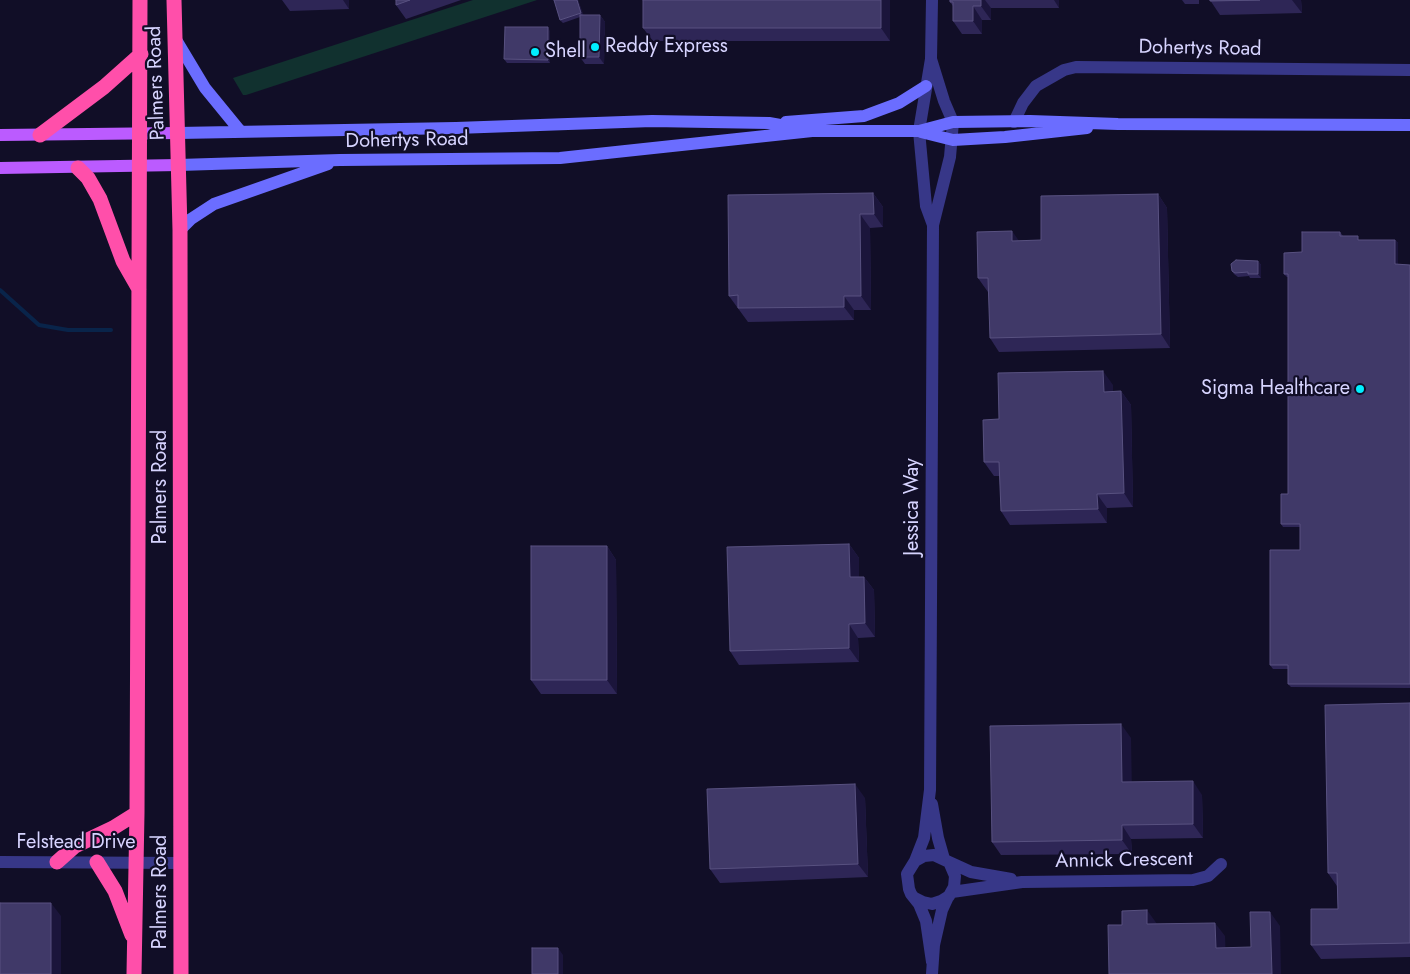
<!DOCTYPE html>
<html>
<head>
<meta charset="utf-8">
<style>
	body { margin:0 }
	canvas { display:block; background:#110e27 }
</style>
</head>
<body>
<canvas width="1410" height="974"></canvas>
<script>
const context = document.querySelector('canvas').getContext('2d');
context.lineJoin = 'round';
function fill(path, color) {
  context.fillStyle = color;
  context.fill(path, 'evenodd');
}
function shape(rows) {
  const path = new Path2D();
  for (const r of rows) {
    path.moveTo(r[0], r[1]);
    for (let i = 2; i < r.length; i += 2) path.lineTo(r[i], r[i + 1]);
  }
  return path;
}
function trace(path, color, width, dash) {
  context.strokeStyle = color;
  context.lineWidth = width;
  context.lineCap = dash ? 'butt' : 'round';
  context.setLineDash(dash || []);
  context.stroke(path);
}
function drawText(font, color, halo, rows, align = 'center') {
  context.font = font + ' Jost,sans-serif';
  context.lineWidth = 4.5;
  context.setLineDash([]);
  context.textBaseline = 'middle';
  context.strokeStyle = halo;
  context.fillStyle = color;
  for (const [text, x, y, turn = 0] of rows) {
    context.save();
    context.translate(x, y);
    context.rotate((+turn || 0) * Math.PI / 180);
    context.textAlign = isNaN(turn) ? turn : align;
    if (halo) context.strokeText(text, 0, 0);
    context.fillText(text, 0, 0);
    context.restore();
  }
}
const green = shape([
	[473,0,537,0,246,95,243,95,233,78]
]);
const stream = shape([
	[0,290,39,325,68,330,111,330]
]);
const street = shape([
	[932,0,931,59,919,131,926,206,933,225],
	[1014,122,1023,103,1036,86,1064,70,1076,67,1410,70],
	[932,804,938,838,944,859],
	[915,861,924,838,930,790,933,225,950,157,953,122,944,101,931,59],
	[0,862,181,863],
	[949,862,971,872,1011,879],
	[952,892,1022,882,1193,880,1208,876,1221,864],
	[915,898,923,902,932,904,941,901,949,896,954,887,955,876,949,862,934,855,924,856,915,861,907,874,909,889,911,894,919,904,926,921,932,962],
	[932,974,934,945,942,910,948,897]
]);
const secondary = shape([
	[175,38,205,88,241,132],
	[786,122,864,116,899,103,926,86],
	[921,132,953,140,1005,137,1087,128],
	[178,133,456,128,652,121,769,123,797,128],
	[179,165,340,160,560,158,812,131,919,131,953,122,1030,121,1118,124,1410,125],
	[180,230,191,219,214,204,328,164]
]);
const primary = shape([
	[0,135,178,133],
	[0,168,179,165]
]);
const highway = shape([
	[174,0,180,230,181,974],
	[40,135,104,87,141,54],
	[78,168,88,178,100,199,123,261,139,289],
	[57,862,75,846,113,828,137,813],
	[97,862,115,891,132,935],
	[134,974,137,813,140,0]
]);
const wall = shape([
	[282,0,349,0,349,9,290,11],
	[396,0,461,0,406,19,396,5],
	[578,0,583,15,600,15,605,22,604,64,585,64,580,57,580,17,563,23,560,20],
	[890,0,890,41,653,41,643,28],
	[950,0,1059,0,1059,8,991,8,991,20,982,20,982,34,962,34,953,21,953,6,950,2],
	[1182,0,1199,0,1199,4,1185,4],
	[1210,0,1301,0,1302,13,1220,15],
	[550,31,550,63,507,63,504,59],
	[873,193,883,207,883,227,870,228,871,310,854,310,854,320,748,322,729,296],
	[1158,194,1167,208,1170,348,999,352,990,338,989,292,988,292,978,278,1019,241,1041,240],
	[1340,232,1343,236,1360,240,1395,240,1398,243,1398,264,1410,265,1410,688,1291,687,1288,684,1288,669,1273,669,1270,665,1300,550,1300,527,1283,527,1281,524,1288,494,1288,277,1287,277,1284,274,1302,252],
	[1258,261,1261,265,1261,278,1250,278,1249,276,1238,277,1234,274,1232,271],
	[1113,385,1113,391,1121,391,1131,405,1133,507,1107,508,1107,523,1010,525,1001,511,1000,476,994,476,984,462,999,419],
	[849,544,859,558,859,577,864,577,874,590,875,637,858,638,859,662,739,665,730,651],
	[607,546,616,560,617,694,541,694,531,680],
	[1410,703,1410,957,1321,959,1311,945,1338,909,1337,886,1328,873],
	[1131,738,1131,782,1202,795,1203,838,1131,839,1132,854,1001,855,992,842],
	[865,798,868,877,720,883,710,869]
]);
const shadedWall = shape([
	[343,0,349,0,349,9],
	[577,0,578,0,584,16,581,13],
	[881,0,890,0,890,41,881,28],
	[981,0,985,0,991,8,991,20,981,6],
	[1054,0,1059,0,1059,8],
	[1292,0,1301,0,1302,13],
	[973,6,982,20,982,34,973,21],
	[600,15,605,22,604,64,599,57],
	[548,27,550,31,550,63,548,60],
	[873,193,883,207,883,227,874,214],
	[1158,194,1167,208,1170,348,1161,334],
	[860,214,870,228,871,310,861,296],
	[1012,231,1022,245,1012,241],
	[1395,240,1398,243,1398,268,1395,264],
	[1258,261,1261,265,1261,278,1258,274],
	[844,296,854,310,854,320,844,307],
	[1103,371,1113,385,1113,405,1104,392],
	[1121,391,1131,405,1133,507,1124,493],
	[1097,494,1107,508,1107,523,1098,509],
	[849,544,859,558,859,591,850,577],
	[607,546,616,560,617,694,607,680],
	[864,577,874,590,875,637,865,623],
	[849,624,858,638,859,662,849,648],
	[1121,724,1131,738,1132,796,1122,782],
	[1193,781,1202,795,1203,838,1193,824],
	[855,784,865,798,868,877,858,864],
	[1122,825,1131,839,1132,854,1122,840],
	[51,903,61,916,61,974,51,974],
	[1147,910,1157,924,1147,924],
	[1270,912,1280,926,1281,974,1272,974],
	[1215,923,1225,936,1226,962,1216,948],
	[558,948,563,955,563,974,558,974]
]);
const building = shape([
	[396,0,410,0,396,5,396,0],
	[554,0,577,0,581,13,560,20,554,0],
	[643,0,881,0,881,28,643,28,643,0],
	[950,0,981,0,981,6,973,6,973,21,953,21,953,2,950,2,950,0],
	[1210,0,1260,0,1210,1,1210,0],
	[580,15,600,15,599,57,580,57,580,15],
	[505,27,548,27,548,60,504,59,505,27],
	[873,193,874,214,860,214,861,296,844,296,844,307,738,308,738,295,729,296,728,195,873,193],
	[1158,194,1161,334,990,338,988,278,978,278,977,232,1012,231,1012,241,1041,240,1041,196,1158,194],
	[1302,232,1340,232,1340,236,1358,236,1358,240,1395,240,1395,264,1410,265,1410,684,1288,684,1288,665,1270,665,1270,550,1300,550,1300,524,1281,524,1281,494,1288,494,1288,274,1284,274,1284,253,1302,252,1302,232],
	[1236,260,1258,261,1258,274,1248,274,1248,272,1235,273,1232,271,1231,264,1236,260],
	[1103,371,1104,392,1121,391,1124,493,1097,494,1098,509,1001,511,999,462,984,462,983,420,999,419,998,373,1103,371],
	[849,544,850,577,864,577,865,623,849,624,849,648,730,651,727,547,849,544],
	[531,546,607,546,607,680,531,680,531,546],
	[1410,703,1410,943,1311,945,1311,909,1338,909,1337,873,1328,873,1325,705,1410,703],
	[1121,724,1122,782,1193,781,1193,824,1122,825,1122,840,992,842,990,726,1121,724],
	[855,784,858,864,710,869,707,789,855,784],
	[0,903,51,903,51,974,0,974,0,903],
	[1147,910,1147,924,1215,923,1216,948,1251,947,1250,912,1270,912,1272,974,1109,974,1108,925,1122,925,1122,911,1147,910],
	[532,948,558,948,558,974,532,974,532,948]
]);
const markers = [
	[595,47,5,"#00efff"],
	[535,52,5,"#00efff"],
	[1360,389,5,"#00efff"]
];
const poiNames = [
	["Reddy Express",605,47],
	["Shell",545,52],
	["Sigma Healthcare",1350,389,"right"]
];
const streetNames = [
	["Dohertys Road",1200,49,1],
	["Palmers Road",157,83,-92],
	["Dohertys Road",407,141,-1],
	["Palmers Road",161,487,-90],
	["Jessica Way",913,507,-90],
	["Felstead Drive",76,843],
	["Annick Crescent",1124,861,-1],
	["Palmers Road",161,892,-90]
];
fill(green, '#11312f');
trace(stream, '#09244a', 4);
trace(street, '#373788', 12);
trace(secondary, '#6b6dff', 12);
trace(primary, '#bb5bff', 12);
trace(highway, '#ff4faa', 15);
fill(wall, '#2e2656');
fill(shadedWall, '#1b153b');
fill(building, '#403968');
trace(building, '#585180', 1);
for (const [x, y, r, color] of markers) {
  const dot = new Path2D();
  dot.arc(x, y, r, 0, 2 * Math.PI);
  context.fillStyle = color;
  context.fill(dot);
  trace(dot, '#110e27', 2);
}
drawText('20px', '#d7d4ff', '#110e27', poiNames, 'left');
drawText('20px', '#d7d4ff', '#110e27', streetNames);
</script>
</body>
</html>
